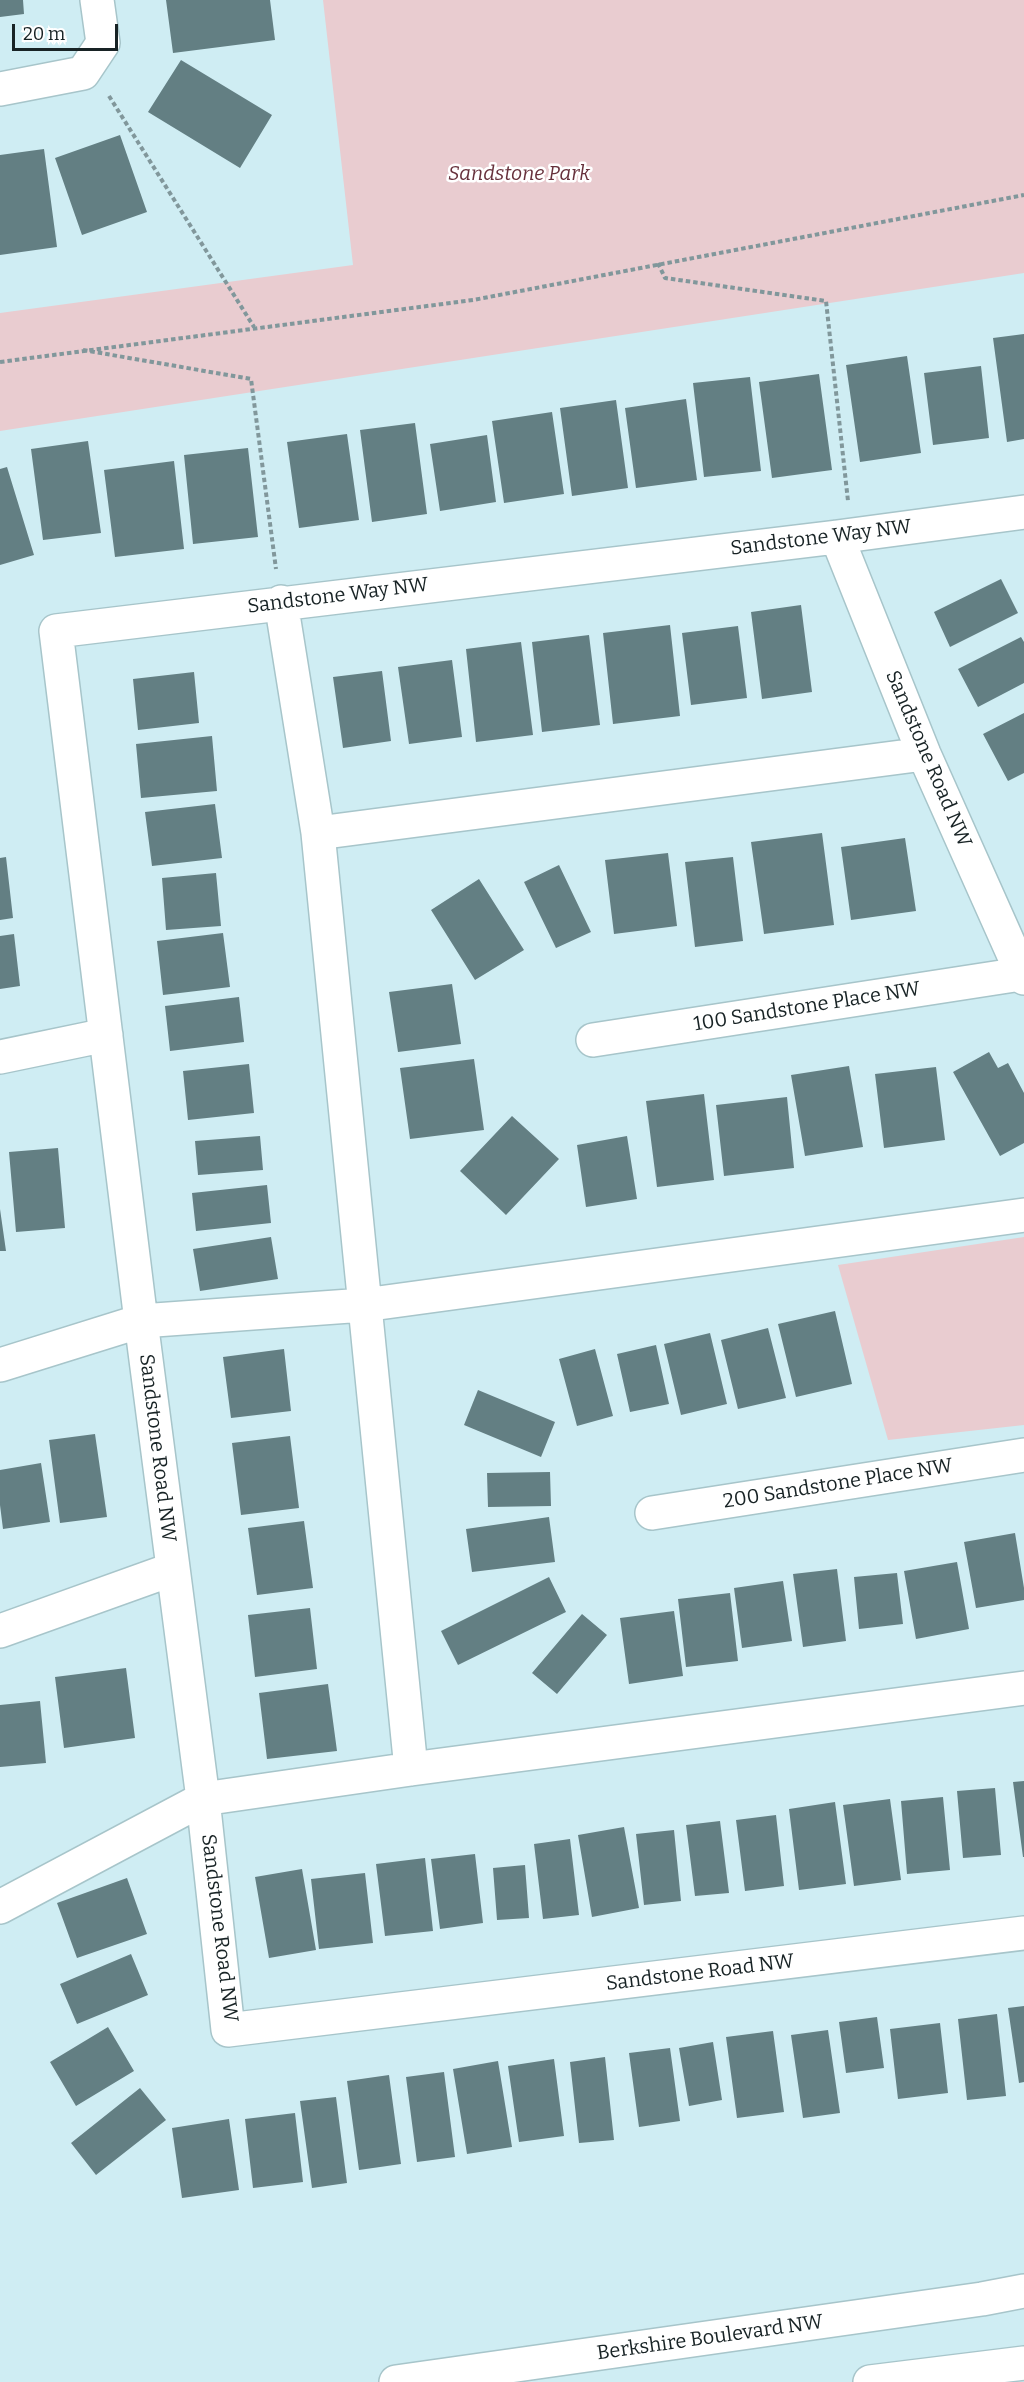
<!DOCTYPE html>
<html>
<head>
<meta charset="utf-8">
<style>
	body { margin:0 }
	#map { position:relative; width:1024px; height:2382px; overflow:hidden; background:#cfedf3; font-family:Bitter,serif }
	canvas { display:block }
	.scale { position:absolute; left:12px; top:24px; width:106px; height:27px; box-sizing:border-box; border:3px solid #182325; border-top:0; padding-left:8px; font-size:18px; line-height:21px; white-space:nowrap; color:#182325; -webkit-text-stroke:4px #fff; paint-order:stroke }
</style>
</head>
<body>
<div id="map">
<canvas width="1024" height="2382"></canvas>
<div class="scale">20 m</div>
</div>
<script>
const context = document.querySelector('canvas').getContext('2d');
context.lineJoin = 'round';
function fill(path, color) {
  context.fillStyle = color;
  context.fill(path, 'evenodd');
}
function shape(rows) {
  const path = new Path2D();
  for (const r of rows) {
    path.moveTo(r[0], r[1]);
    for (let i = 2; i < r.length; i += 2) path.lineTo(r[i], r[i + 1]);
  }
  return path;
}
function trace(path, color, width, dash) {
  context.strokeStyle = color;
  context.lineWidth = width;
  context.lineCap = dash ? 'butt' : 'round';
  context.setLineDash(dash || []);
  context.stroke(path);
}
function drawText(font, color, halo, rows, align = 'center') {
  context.font = font + ' Bitter,serif';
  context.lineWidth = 5;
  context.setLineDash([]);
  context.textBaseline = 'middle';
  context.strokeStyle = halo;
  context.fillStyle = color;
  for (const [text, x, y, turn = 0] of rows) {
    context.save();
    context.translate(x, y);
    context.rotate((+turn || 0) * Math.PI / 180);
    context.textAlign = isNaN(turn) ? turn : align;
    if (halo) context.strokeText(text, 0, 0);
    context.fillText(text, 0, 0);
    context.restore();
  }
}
const green = shape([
	[323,0,1024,0,1024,273,0,431,0,313,353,265],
	[1024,1237,1024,1425,888,1440,838,1265]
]);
const building = shape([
	[0,0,23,0,24,14,0,17],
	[166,0,270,0,275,40,173,53],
	[181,60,272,115,240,168,148,112],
	[120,135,147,212,82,235,55,158],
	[44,149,57,247,0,255,0,155],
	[1024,334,1024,439,1007,442,993,338],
	[907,356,921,453,860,462,846,365],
	[981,366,989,438,933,445,924,373],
	[819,374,832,470,772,478,759,382],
	[750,377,761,471,704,477,693,383],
	[686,399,697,480,636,488,625,408],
	[616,400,628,488,572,496,560,408],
	[552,412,564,494,504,503,492,421],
	[415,423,427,514,372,522,360,430],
	[347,434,359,520,299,528,287,442],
	[487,435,496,502,440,511,430,444],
	[88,441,101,533,43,540,31,449],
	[248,448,258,537,193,544,184,455],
	[174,461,184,549,115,557,104,470],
	[7,467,34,555,0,565,0,469],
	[1001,579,1018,613,950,647,934,612],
	[801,605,812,692,762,699,751,612],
	[670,625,680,716,613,724,603,633],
	[738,626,747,698,691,705,682,633],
	[589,635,600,725,542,732,532,642],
	[1021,637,1024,642,1024,683,978,707,958,669],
	[521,642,533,735,476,742,466,649],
	[452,660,462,737,409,744,398,667],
	[382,671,391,741,343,748,333,677],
	[194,672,199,723,138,730,133,679],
	[1024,713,1024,773,1008,781,983,734],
	[212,736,217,791,141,798,136,744],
	[215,804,222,858,152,866,145,812],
	[822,833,834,925,764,934,751,842],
	[905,838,916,911,851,920,841,847],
	[668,853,677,926,614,934,605,860],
	[6,857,13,918,0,920,0,858],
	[733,857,743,941,695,947,685,862],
	[559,865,591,932,556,948,524,882],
	[216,873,221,926,166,930,162,878],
	[479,879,524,950,475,980,431,910],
	[223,933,230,987,163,995,157,941],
	[14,934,20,986,0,989,0,936],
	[452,984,461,1044,398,1052,389,992],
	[239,997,244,1042,170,1051,165,1006],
	[989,1052,998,1068,1008,1063,1024,1093,1024,1143,1000,1156,953,1072],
	[474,1059,484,1130,410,1139,400,1068],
	[249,1064,254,1113,188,1120,183,1071],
	[849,1066,863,1147,805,1156,791,1075],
	[936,1067,945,1140,884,1148,875,1074],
	[704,1094,714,1180,657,1187,646,1101],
	[787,1097,794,1168,724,1176,716,1105],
	[512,1116,559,1159,506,1215,460,1171],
	[260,1136,263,1170,198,1175,195,1141],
	[627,1136,637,1199,586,1207,577,1145],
	[58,1148,65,1228,16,1232,9,1152],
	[267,1185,271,1223,196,1231,192,1193],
	[0,1209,6,1251,0,1251],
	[271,1237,278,1279,200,1291,193,1249],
	[835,1311,852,1384,796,1397,778,1324],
	[768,1328,786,1398,738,1409,721,1340],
	[710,1333,727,1404,681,1415,664,1344],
	[656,1345,669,1404,630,1412,617,1354],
	[284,1349,291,1411,231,1418,223,1357],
	[595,1349,613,1416,577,1426,559,1359],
	[478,1390,555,1422,541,1457,464,1425],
	[95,1434,107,1517,60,1523,49,1440],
	[290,1436,299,1508,241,1515,232,1443],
	[41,1463,50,1522,3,1529,0,1505,0,1470],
	[550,1472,551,1506,488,1507,487,1473],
	[549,1517,555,1562,472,1572,466,1529],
	[304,1521,313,1588,257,1595,248,1528],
	[1015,1533,1024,1588,1024,1600,976,1608,964,1542],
	[957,1562,969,1629,916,1639,904,1571],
	[837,1569,846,1641,803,1647,793,1574],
	[897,1573,903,1624,859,1629,854,1577],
	[549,1577,566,1612,458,1665,441,1631],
	[783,1581,792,1641,742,1648,734,1588],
	[730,1593,738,1661,686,1667,678,1599],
	[310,1608,317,1669,255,1677,248,1615],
	[674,1611,683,1676,629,1684,620,1618],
	[582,1614,607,1635,557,1694,532,1673],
	[126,1668,135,1738,64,1748,55,1677],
	[328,1684,337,1751,267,1759,259,1693],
	[40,1701,46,1763,0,1767,0,1705],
	[1024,1781,1024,1857,1023,1857,1013,1782],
	[995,1788,1001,1855,963,1858,957,1791],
	[943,1797,950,1870,907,1874,901,1801],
	[890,1799,901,1880,854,1886,843,1805],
	[835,1802,846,1884,799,1890,789,1809],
	[776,1815,784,1886,745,1891,736,1820],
	[720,1821,729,1893,695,1896,686,1825],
	[624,1827,639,1908,592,1917,578,1835],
	[674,1830,681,1901,644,1905,636,1834],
	[570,1839,579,1915,543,1919,534,1844],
	[475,1854,483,1923,440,1929,431,1859],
	[425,1858,433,1931,385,1936,376,1864],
	[525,1865,529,1918,497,1920,493,1868],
	[302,1869,316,1950,269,1958,255,1877],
	[365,1873,373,1943,319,1949,311,1879],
	[127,1878,147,1934,77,1958,57,1903],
	[131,1954,148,1995,77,2024,60,1984],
	[1024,2006,1024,2082,1019,2083,1008,2008],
	[997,2014,1006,2096,967,2100,958,2019],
	[877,2017,884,2068,846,2073,839,2022],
	[940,2023,948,2093,898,2099,890,2029],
	[108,2027,134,2071,76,2106,50,2062],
	[828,2030,840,2113,803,2118,791,2035],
	[773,2031,784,2112,737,2118,726,2037],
	[713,2042,722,2100,689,2106,679,2048],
	[670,2048,680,2121,639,2127,629,2053],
	[605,2057,614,2140,579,2143,570,2062],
	[554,2059,564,2136,519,2142,508,2066],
	[498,2061,512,2147,467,2154,453,2069],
	[444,2072,455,2157,417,2162,406,2077],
	[389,2075,401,2164,359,2170,347,2081],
	[140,2088,166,2120,96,2175,71,2143],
	[336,2097,347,2183,312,2188,300,2101],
	[295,2113,303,2182,253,2188,245,2119],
	[229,2119,239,2190,182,2198,172,2128]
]);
const path = shape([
	[109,96,254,327],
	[658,263,665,278,826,301,848,501],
	[83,350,251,379,276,569],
	[0,362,473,300,1024,195]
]);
const minor = shape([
	[0,89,83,73,103,43,97,0],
	[1024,512,837,537,56,631,141,1321,203,1799,228,2030,1024,1933],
	[837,537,924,754,1024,978],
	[281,602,318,833,411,1769],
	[318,833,924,754],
	[593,1040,1021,974],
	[0,1057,106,1035],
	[0,1365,141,1321,364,1305,1024,1215],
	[652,1513,1024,1455],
	[0,1631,173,1569],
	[0,1907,203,1799,411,1769,1024,1688]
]);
const major = shape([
	[396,2382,982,2299,1024,2291],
	[870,2382,1024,2363]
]);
const parkNames = [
	["Sandstone Park",519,174]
];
const streetNames = [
	["Sandstone Way NW",821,538,-7],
	["Sandstone Way NW",338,596,-7],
	["Sandstone Road NW",928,759,67],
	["100 Sandstone Place NW",807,1007,-9],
	["Sandstone Road NW",157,1448,83],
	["200 Sandstone Place NW",838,1484,-9],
	["Sandstone Road NW",219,1928,83],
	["Sandstone Road NW",700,1973,-7],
	["Berkshire Boulevard NW",710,2338,-8]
];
fill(green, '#e9ccd0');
fill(building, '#637f83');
trace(minor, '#a7c5ca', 36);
trace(major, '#a7c5ca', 36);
trace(path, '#81979b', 4, [4.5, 3]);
trace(minor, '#fff', 33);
trace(major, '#fff', 33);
drawText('italic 20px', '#67313c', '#fff', parkNames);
drawText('20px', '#182325', '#fff', streetNames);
</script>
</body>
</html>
